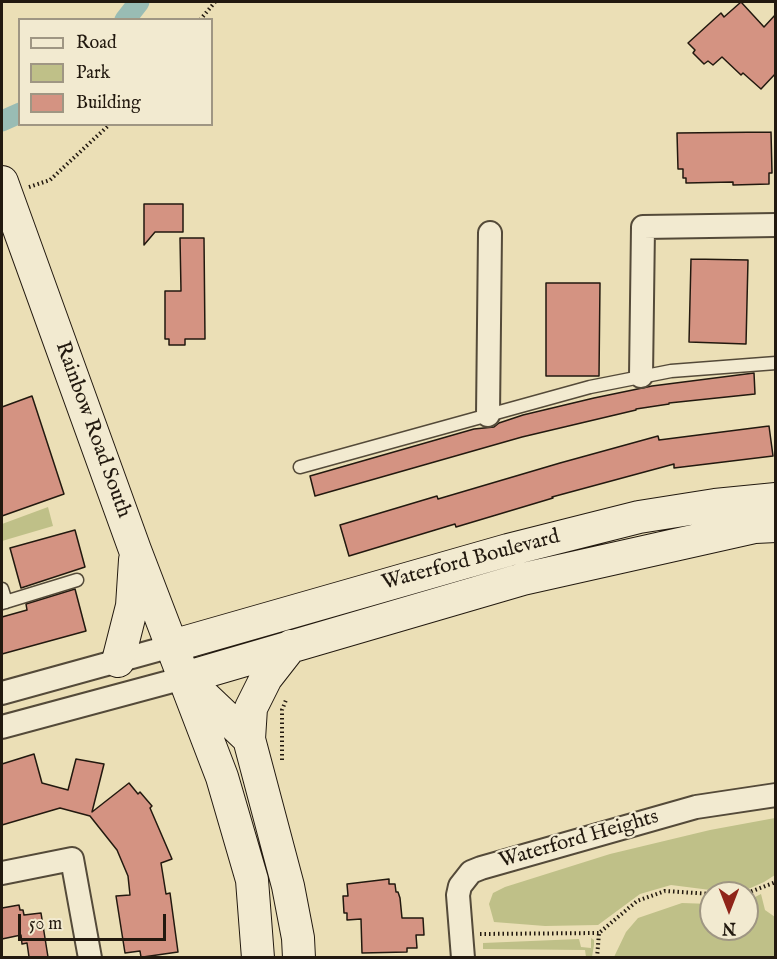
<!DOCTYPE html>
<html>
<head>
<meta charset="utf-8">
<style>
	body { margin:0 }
	#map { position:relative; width:777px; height:959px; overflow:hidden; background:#ebdfb6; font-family:"IM FELL English",serif }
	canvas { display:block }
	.frame { position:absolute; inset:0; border:3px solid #22190f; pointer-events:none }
	.legend { position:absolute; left:18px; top:18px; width:195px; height:108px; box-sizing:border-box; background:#f2ead0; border:2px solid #9f9683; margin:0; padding:8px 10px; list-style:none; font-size:18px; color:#22190f }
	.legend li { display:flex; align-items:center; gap:12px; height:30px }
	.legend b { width:30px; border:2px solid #9f9683 }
	.north { position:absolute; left:699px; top:881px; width:60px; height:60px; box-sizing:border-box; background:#f2ead0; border:2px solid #9f9683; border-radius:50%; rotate:180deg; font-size:16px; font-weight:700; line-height:24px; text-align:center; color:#22190f }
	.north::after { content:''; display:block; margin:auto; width:21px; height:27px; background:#8f2418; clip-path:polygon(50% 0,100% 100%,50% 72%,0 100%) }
	.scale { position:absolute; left:18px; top:914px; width:148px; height:27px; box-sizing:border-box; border:3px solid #22190f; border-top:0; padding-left:8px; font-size:18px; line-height:21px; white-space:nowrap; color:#22190f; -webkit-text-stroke:4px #f2ead0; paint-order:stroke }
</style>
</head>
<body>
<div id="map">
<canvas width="777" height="959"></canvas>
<div class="frame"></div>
<ul class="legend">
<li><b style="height:8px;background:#f2ead0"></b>Road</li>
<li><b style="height:16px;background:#bfc088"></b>Park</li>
<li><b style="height:16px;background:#d49382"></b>Building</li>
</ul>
<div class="north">N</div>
<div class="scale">50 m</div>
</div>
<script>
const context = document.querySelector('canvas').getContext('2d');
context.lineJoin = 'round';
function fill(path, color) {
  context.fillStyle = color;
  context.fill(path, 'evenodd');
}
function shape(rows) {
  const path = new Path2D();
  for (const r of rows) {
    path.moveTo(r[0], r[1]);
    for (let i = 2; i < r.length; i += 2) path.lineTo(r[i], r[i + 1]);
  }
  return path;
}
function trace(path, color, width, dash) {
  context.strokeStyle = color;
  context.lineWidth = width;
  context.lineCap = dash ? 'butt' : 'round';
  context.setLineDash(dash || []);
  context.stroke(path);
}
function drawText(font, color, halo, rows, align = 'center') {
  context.font = font + ' "IM FELL English",serif';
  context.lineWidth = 4.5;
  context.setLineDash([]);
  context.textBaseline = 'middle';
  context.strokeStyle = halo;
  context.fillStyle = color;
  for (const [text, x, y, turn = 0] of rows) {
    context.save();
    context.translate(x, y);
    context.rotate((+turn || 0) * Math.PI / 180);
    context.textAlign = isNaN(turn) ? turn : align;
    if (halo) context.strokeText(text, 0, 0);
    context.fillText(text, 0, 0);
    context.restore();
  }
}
const green = shape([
	[48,507,53,526,2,541,2,524],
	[775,818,775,875,764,882,746,890,726,892,671,885,640,894,598,925,545,926,494,922,489,904,493,893,505,887,610,854,710,830],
	[761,894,765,910,775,917,775,957,614,957,626,932,638,918,682,903,711,904,711,929,747,929,747,901],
	[591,938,594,940,594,945,592,957,586,957,585,950,483,949,483,943,579,939,581,947,591,948]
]);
const canal = shape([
	[125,20,139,2],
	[2,121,20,113]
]);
const building = shape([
	[741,2,764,27,776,14,776,73,761,89,743,73,741,75,722,57,713,65,708,61,704,64,693,53,695,50,688,43,721,13,724,17,741,2],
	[771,132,772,173,769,173,769,184,733,185,733,182,686,183,686,178,683,178,683,169,678,169,677,133,771,132],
	[144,204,183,204,183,232,155,232,144,245,144,204],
	[180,238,204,238,205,339,185,339,185,345,169,345,169,339,165,339,165,291,181,291,180,238],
	[691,259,748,260,746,344,689,342,691,259],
	[546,283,600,283,599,376,546,376,546,283],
	[754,373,755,394,669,403,669,404,636,409,636,410,522,437,315,496,310,476,474,429,494,427,499,423,523,415,594,398,652,386,754,373],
	[32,396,64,494,2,516,2,407,32,396],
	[769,426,773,456,674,468,674,464,552,497,553,498,456,527,455,524,349,556,340,525,437,496,438,499,560,463,658,436,659,440,769,426],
	[75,530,85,567,21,588,10,548,75,530],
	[75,589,86,631,2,654,2,617,27,610,26,604,75,589],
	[34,754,42,783,68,790,76,759,104,764,92,812,129,783,138,794,140,792,152,806,150,808,172,859,161,863,166,894,170,893,178,952,143,957,141,957,140,951,125,953,116,896,130,895,128,876,117,850,90,816,60,808,2,825,2,764,34,754],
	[389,879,389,884,395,884,396,892,398,892,400,898,402,918,423,918,424,935,416,935,417,948,407,948,407,952,362,953,361,919,347,920,347,913,344,913,343,896,348,896,347,884,389,879],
	[19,905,20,910,23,910,24,915,41,913,48,957,29,957,27,943,22,944,21,935,2,939,2,908,19,905]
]);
const path = shape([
	[200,20,215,2],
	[29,187,50,180,110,124],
	[282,760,282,710,286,700],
	[747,893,776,882],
	[480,934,599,933],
	[597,958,599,933,637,901,665,891,711,894]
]);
const lane = shape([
	[300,467,590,387,671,371,776,363],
	[2,589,6,602],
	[2,603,77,580]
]);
const street = shape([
	[641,376,643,227,776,225],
	[488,415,490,233],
	[2,693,172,646],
	[2,727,184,678],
	[2,873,72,859,90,958],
	[463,958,458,895,460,886,471,872,481,868,696,807,776,795]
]);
const secondary = shape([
	[2,182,135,550,222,777,252,880,258,958],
	[172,646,508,550,639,517,715,505,776,499],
	[118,661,132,606,135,560],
	[184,678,523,579,755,527,776,526],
	[189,682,249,739,288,886,298,938,299,958],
	[249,739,251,708,266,678,291,646]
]);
const streetNames = [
	["Rainbow Road South",92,430,70],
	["Waterford Boulevard",471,561,-15],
	["Waterford Heights",579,840,-16]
];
fill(green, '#bfc088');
trace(canal, '#99bcb4', 21);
fill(building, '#d49382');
trace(building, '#22190f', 1.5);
trace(lane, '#544a39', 15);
trace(street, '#544a39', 26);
trace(secondary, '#22190f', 34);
trace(path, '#22190f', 4, [1.5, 3]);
trace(lane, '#f2ead0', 12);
trace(street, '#f2ead0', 22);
trace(secondary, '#f2ead0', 32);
drawText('21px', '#22190f', '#f2ead0', streetNames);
</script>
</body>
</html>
